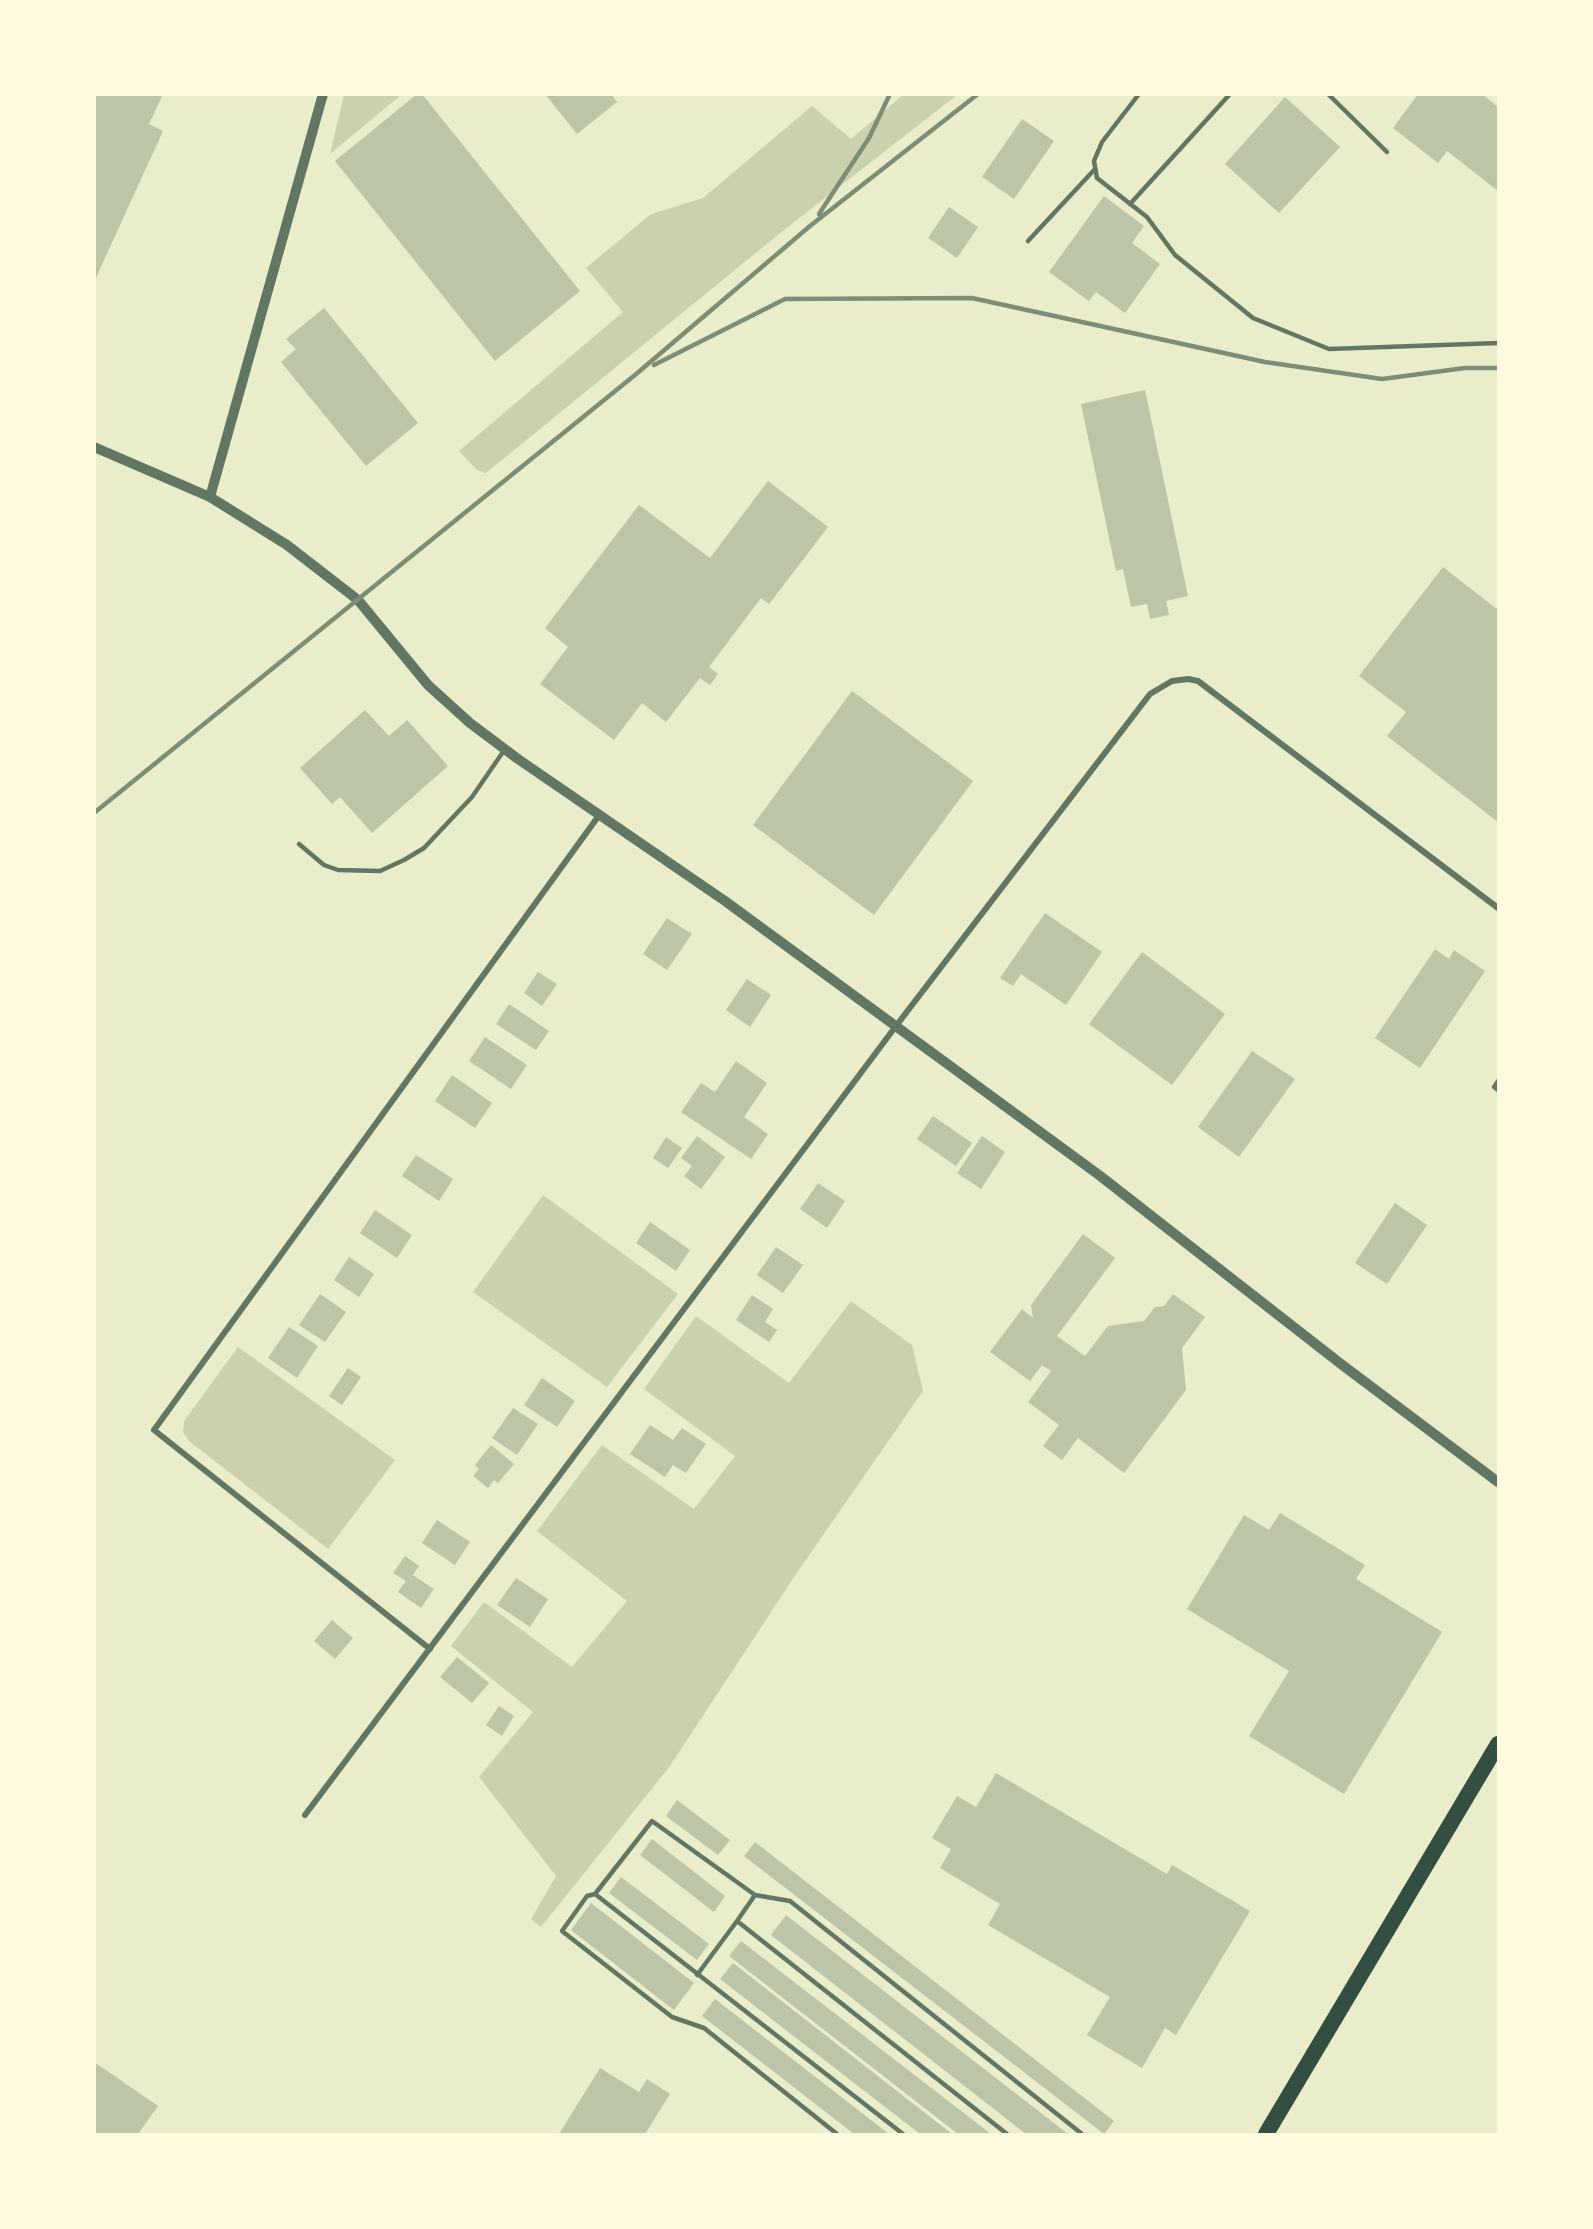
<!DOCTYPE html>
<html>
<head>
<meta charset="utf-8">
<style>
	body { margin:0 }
	#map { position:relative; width:1593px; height:2229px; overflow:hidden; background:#e9edc9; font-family:Bitter,serif }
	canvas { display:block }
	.frame { position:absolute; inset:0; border:96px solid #fefae0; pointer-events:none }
</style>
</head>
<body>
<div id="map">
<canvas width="1593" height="2229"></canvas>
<div class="frame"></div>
</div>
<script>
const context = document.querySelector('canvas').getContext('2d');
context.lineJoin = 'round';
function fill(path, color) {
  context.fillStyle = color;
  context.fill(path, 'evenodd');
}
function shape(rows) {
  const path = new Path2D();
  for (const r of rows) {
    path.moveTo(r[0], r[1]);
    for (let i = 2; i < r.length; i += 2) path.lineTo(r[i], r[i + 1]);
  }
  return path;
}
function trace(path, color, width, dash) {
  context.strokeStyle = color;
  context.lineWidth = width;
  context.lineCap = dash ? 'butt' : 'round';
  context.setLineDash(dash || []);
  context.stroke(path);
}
const green = shape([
	[904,94,957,95,784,230,486,473,477,470,459,451,623,312,586,268,651,214,703,198,812,106,851,139],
	[344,95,401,95,330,154],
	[543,1195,678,1294,607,1387,473,1292],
	[851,1301,912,1345,923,1391,794,1577,670,1766,541,1927,531,1919,556,1876,479,1777,533,1712,451,1646,484,1602,572,1667,627,1601,537,1531,602,1445,694,1509,735,1456,644,1389,696,1316,789,1383],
	[238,1347,395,1460,328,1549,189,1441,183,1432,184,1421]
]);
const building = shape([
	[94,94,163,94,149,124,163,131,94,282],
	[417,94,422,94,580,291,495,361,335,161],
	[545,94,611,94,617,102,577,134],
	[1418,94,1482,94,1498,107,1498,191,1447,151,1438,163,1393,128],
	[1285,97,1340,147,1279,213,1225,164],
	[1022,119,1054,141,1014,199,982,177],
	[1104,196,1144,226,1132,243,1160,264,1125,313,1096,292,1089,301,1049,272],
	[949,207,978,227,957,258,928,238],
	[324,308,418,423,366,466,281,362,296,349,286,339],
	[1145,390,1188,596,1166,601,1169,615,1150,619,1147,604,1131,607,1123,569,1116,571,1081,404],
	[768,481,828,527,769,604,761,598,709,667,718,674,710,685,700,678,666,722,642,703,614,740,540,684,568,647,545,628,639,505,710,558],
	[1443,567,1498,610,1498,822,1387,736,1406,712,1359,676],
	[852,691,973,781,874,915,753,825],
	[365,710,389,736,407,720,448,766,372,833,340,797,332,804,300,768],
	[1045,913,1102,952,1066,1005,1021,974,1013,986,1000,978],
	[667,918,692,934,667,970,643,954],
	[1435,949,1449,959,1454,950,1485,971,1420,1068,1375,1038],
	[1142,952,1225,1014,1172,1085,1089,1024],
	[538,972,557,984,542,1006,524,993],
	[747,979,771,995,750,1027,726,1010],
	[509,1004,549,1031,536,1050,496,1024],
	[485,1037,527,1065,511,1089,469,1061],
	[1252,1051,1295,1079,1239,1157,1198,1127],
	[736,1061,767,1083,744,1117,768,1134,751,1159,681,1112,701,1083,715,1092],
	[452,1075,492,1103,475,1128,435,1101],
	[933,1116,972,1143,956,1166,917,1139],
	[697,1136,725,1157,701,1189,684,1176,692,1166,681,1158],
	[982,1136,1005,1152,981,1189,957,1173],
	[666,1137,682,1148,668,1168,653,1158],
	[416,1155,453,1179,439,1201,402,1176],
	[818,1183,845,1201,827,1228,800,1209],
	[1395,1203,1427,1225,1387,1284,1355,1263],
	[375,1210,412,1235,397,1258,360,1233],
	[650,1222,690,1250,676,1271,636,1243],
	[1083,1234,1115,1258,1057,1336,1085,1356,1108,1326,1144,1321,1155,1307,1164,1306,1173,1294,1205,1317,1182,1348,1186,1390,1124,1473,1078,1438,1062,1460,1043,1446,1059,1425,1028,1402,1051,1371,1042,1365,1030,1381,990,1352,1022,1309,1033,1318,1031,1305],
	[776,1247,803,1265,783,1293,757,1275],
	[349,1257,374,1274,359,1297,334,1280],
	[320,1294,346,1312,325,1342,299,1325],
	[752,1295,773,1309,765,1322,777,1330,769,1342,736,1320],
	[289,1327,318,1346,297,1378,268,1358],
	[348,1368,361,1377,342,1405,329,1396],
	[542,1378,575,1401,557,1427,524,1405],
	[513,1408,538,1424,517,1455,492,1438],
	[650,1425,673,1440,682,1428,706,1444,686,1473,673,1465,665,1477,630,1454],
	[491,1445,514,1464,498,1483,494,1480,488,1488,473,1476,479,1469,475,1465],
	[1280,1513,1365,1565,1356,1579,1442,1632,1344,1794,1249,1736,1289,1671,1187,1609,1244,1515,1269,1530],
	[437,1520,470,1542,455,1565,422,1543],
	[405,1556,419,1566,413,1575,434,1589,421,1608,398,1592,406,1581,393,1573],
	[516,1578,548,1599,530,1627,497,1605],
	[332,1620,353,1638,335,1659,314,1641],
	[457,1657,489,1683,472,1703,440,1677],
	[499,1706,514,1716,502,1736,486,1725],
	[996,1773,1167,1874,1172,1865,1250,1911,1176,2035,1165,2028,1142,2068,1087,2035,1110,1997,988,1925,1000,1904,940,1868,951,1849,932,1838,957,1796,976,1807],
	[677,1800,730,1840,718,1855,666,1816],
	[652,1839,725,1896,714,1912,640,1855],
	[755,1842,1114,2121,1104,2134,744,1856],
	[621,1877,709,1944,697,1960,609,1893],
	[591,1903,694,1983,674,2010,571,1930],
	[786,1915,1068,2134,1026,2134,771,1935],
	[741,1941,991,2134,958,2134,729,1956],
	[733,1963,952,2134,920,2134,720,1979],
	[715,1999,889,2134,854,2134,702,2016],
	[94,2062,158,2106,138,2134,94,2134],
	[600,2068,639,2092,647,2079,670,2094,645,2134,559,2134]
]);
const service = shape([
	[1139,94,1102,142,1094,161,1097,178,1147,217,1175,255,1253,318,1329,349,1498,343],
	[1328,94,1387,152],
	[1130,204,1230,94],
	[1028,241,1095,169],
	[299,844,324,865,338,870,380,871,404,860,424,848,472,797,505,749],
	[1498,1081,1494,1087,1498,1090],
	[595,1894,587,1896,562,1931,672,2017,704,2028,837,2134],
	[737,1921,755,1895],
	[697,1975,737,1921,1007,2134],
	[903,2134,595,1894,652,1821,755,1895,790,1901,1082,2134]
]);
const minor = shape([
	[430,1649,154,1430,600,814],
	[305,1815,896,1026,1150,694,1172,681,1188,679,1198,681,1498,908]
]);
const tertiary = shape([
	[94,447,210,497,287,545,358,600,428,685,470,723,518,759,725,901,1099,1175,1341,1364,1498,1482],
	[210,497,323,94]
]);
const trunk = shape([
	[1266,2134,1498,1744]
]);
const rail = shape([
	[819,214,869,138,890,94],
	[654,365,785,299,972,298,1265,362,1382,379,1465,368,1498,368],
	[94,813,635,375,810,226,978,94]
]);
fill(green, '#cad2ad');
fill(building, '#bcc5a7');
trace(service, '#617663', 4.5);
trace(minor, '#617663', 6);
trace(tertiary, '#617663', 10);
trace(trunk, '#344e41', 16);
trace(rail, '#7c8e77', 4.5);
</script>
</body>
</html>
